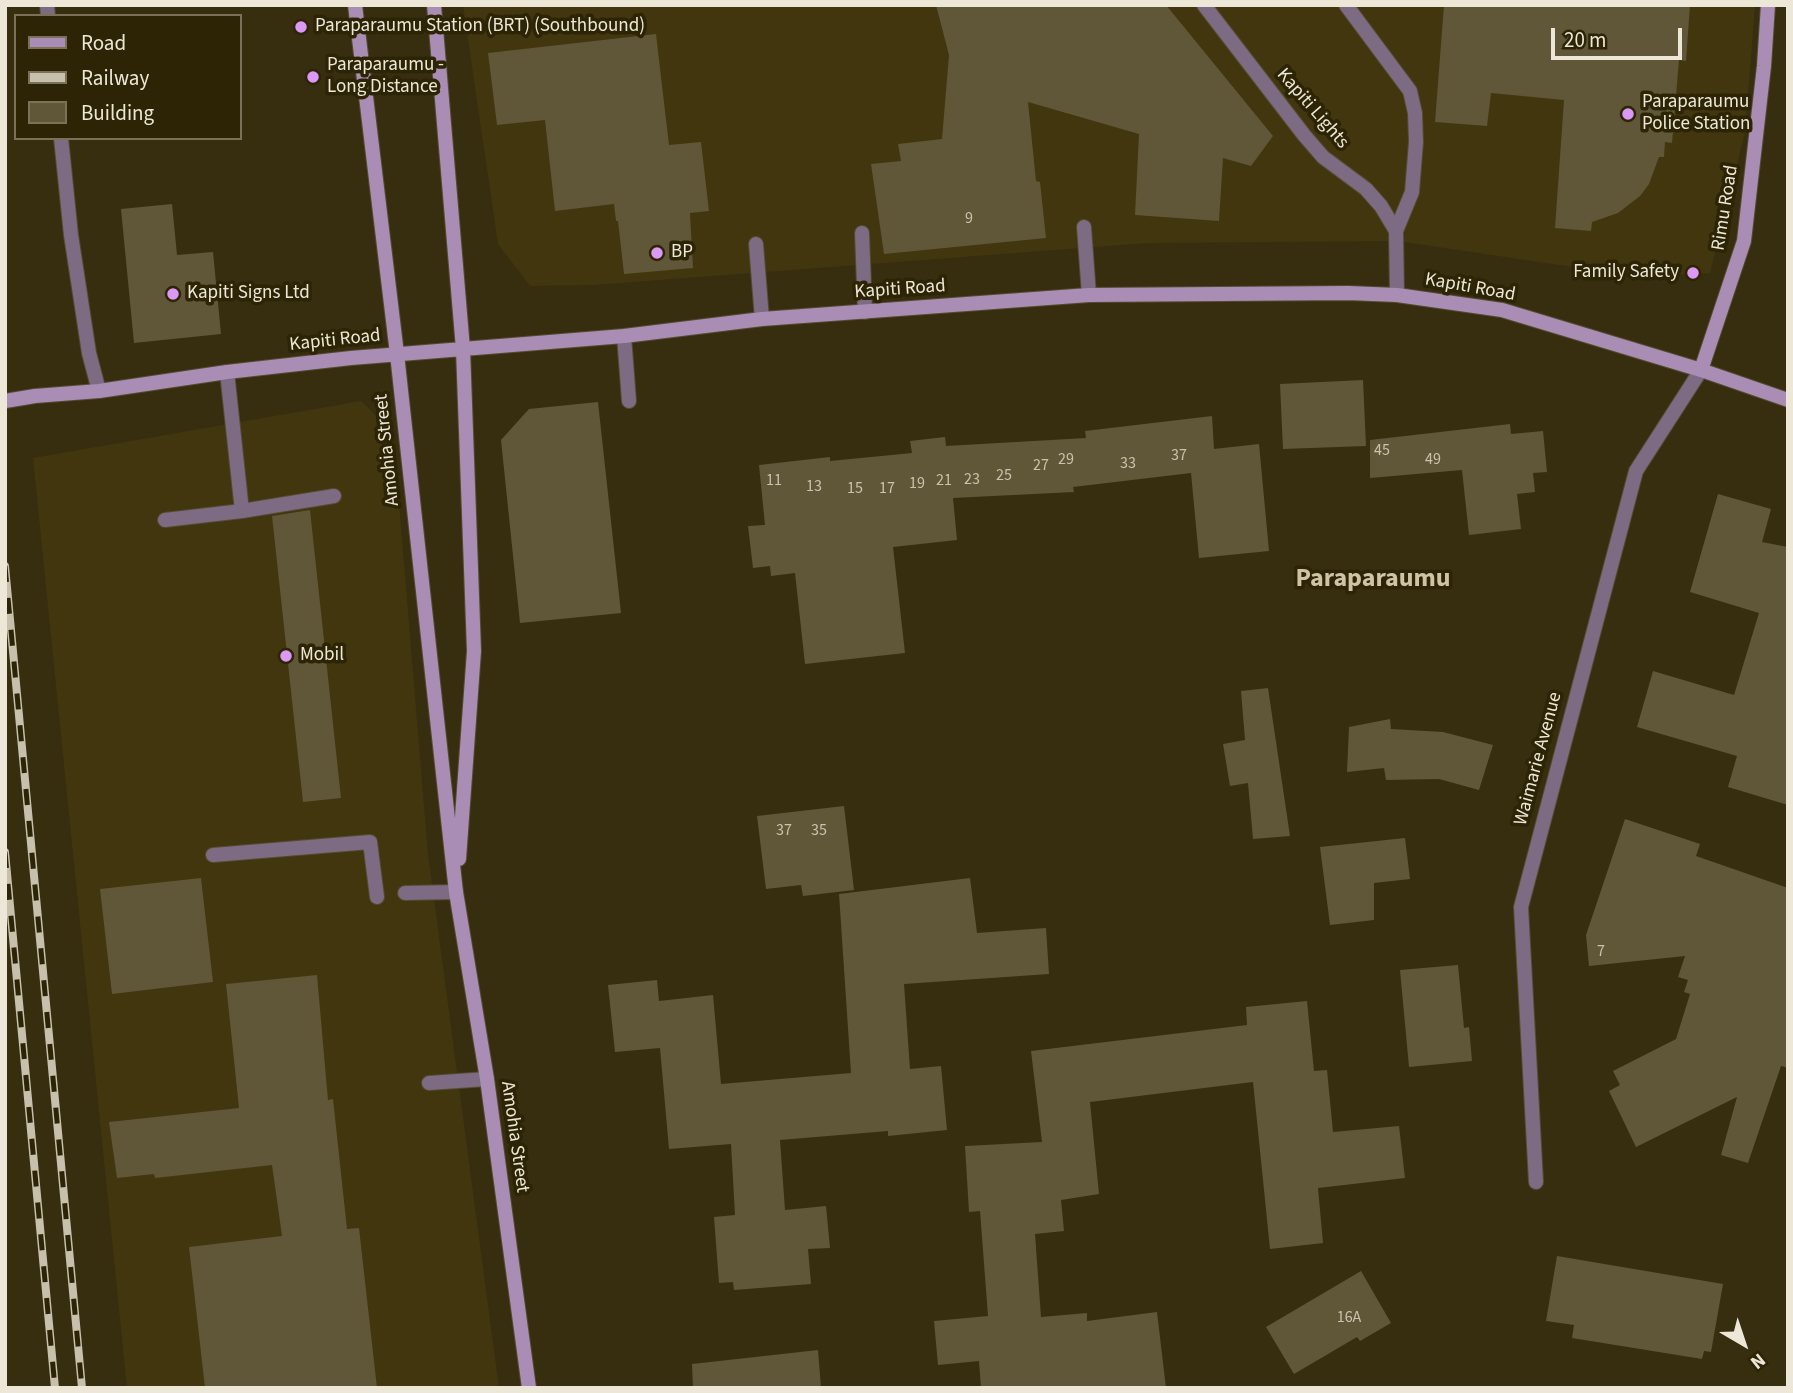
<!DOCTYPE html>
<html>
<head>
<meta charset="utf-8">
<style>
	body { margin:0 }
	#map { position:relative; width:1793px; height:1393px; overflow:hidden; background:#372e10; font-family:"Source Sans 3",sans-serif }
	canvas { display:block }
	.frame { position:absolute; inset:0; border:7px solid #ece7d6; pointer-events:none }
	.legend { position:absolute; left:14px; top:14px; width:228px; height:126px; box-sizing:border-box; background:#2d2405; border:2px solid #797259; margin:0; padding:9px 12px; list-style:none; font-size:21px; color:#ece7d6 }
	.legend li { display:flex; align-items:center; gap:14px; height:35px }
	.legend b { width:35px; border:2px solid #797259 }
	.north { position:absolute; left:1709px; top:1309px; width:70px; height:70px; -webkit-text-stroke:5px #2d2405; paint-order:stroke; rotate:141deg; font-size:19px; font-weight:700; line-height:28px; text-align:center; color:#ece7d6 }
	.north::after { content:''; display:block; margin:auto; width:24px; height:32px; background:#ece7d6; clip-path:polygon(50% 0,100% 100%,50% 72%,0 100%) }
	.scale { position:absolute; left:1551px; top:28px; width:131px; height:32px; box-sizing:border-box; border:4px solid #ece7d6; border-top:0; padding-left:9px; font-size:21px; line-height:24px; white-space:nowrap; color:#ece7d6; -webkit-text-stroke:5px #2d2405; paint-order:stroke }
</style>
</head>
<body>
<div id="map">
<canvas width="1793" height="1393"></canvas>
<div class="frame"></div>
<ul class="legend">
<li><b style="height:9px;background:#a98db5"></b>Road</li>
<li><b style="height:9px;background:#c6c0ad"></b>Railway</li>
<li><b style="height:19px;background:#605638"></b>Building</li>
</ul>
<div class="north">N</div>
<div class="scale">20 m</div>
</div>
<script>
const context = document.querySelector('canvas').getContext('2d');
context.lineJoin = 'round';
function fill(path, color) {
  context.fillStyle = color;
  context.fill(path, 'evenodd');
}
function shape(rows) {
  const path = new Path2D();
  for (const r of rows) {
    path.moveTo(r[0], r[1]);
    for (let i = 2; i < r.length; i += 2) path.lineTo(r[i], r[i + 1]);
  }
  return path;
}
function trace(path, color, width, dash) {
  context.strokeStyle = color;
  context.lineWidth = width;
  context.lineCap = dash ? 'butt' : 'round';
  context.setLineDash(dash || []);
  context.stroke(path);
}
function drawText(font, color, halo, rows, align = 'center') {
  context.font = font + ' "Source Sans 3",sans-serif';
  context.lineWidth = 7;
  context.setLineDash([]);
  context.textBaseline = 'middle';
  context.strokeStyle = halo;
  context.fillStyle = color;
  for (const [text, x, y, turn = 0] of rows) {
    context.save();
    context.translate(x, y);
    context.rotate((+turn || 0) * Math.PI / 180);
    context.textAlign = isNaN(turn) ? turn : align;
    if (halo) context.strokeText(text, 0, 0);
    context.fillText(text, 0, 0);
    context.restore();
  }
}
const built = shape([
	[463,5,1755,5,1745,132,1710,273,1641,277,1397,241,1147,243,594,285,530,286,498,244],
	[361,401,393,431,428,854,499,1388,127,1388,33,458]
]);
const building = shape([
	[936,5,1166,5,1273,136,1251,166,1223,158,1219,221,1135,215,1139,134,1028,102,1036,181,1040,182,1046,238,884,254,871,164,901,161,898,144,942,139,949,55],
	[1444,5,1690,5,1686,61,1679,60,1672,143,1665,142,1664,157,1659,157,1649,184,1640,196,1618,213,1592,222,1591,231,1555,228,1564,100,1491,93,1487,126,1435,122],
	[656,34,669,145,701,142,709,211,690,213,693,268,624,274,618,221,616,221,614,204,555,211,545,120,497,125,488,53],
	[172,204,177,255,213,252,221,334,134,343,121,209],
	[1363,380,1366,446,1283,449,1280,384],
	[598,402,621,613,520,623,501,440,529,409],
	[1212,416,1214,449,1259,444,1269,551,1199,558,1191,473,1073,487,1074,492,953,498,957,540,893,547,905,653,805,664,795,573,771,576,770,566,753,568,748,526,765,525,759,465,830,457,830,461,912,453,910,441,945,437,946,446,1086,438,1085,431],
	[1510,424,1511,434,1543,431,1547,472,1533,473,1535,492,1517,494,1521,529,1469,535,1462,470,1370,478,1370,440],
	[1718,494,1771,509,1762,542,1788,547,1788,805,1728,787,1737,756,1637,727,1653,671,1734,695,1759,613,1690,592],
	[310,510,341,798,303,802,272,516],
	[1268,688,1290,836,1253,839,1248,783,1230,786,1223,744,1245,740,1241,691],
	[1390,719,1391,729,1443,732,1493,745,1479,790,1439,779,1386,780,1384,768,1347,772,1349,727],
	[844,806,854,890,803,896,801,885,766,889,757,816],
	[1625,819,1700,844,1696,856,1788,888,1788,1068,1781,1066,1748,1163,1721,1155,1737,1097,1636,1147,1609,1091,1620,1085,1613,1071,1676,1039,1690,994,1684,992,1688,980,1678,977,1685,956,1589,966,1586,935],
	[1405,838,1410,879,1374,883,1374,920,1330,925,1320,847],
	[201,878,213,982,112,994,100,889],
	[970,878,977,933,1046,928,1049,974,904,984,910,1069,941,1066,947,1130,888,1136,888,1131,780,1140,785,1210,826,1206,830,1248,808,1249,811,1284,734,1290,733,1282,719,1283,714,1217,735,1215,731,1144,669,1149,660,1048,615,1052,608,985,657,980,659,1001,713,995,721,1084,851,1073,839,894],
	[1458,965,1464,1028,1469,1027,1472,1061,1409,1067,1400,970],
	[317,975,328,1100,333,1099,347,1229,359,1228,377,1388,205,1388,189,1247,282,1236,272,1165,155,1178,154,1174,117,1178,109,1122,239,1108,226,984],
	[1307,1001,1314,1071,1327,1070,1333,1132,1399,1126,1405,1178,1318,1188,1323,1243,1270,1249,1253,1082,1090,1102,1099,1194,1061,1200,1064,1231,1035,1234,1041,1317,1087,1313,1087,1321,1157,1312,1166,1388,981,1388,979,1361,938,1365,934,1321,988,1316,980,1211,969,1212,965,1146,1042,1142,1031,1051,1247,1025,1246,1007],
	[1557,1256,1723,1284,1711,1352,1704,1351,1702,1359,1572,1338,1574,1325,1546,1321],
	[1361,1271,1391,1323,1360,1341,1357,1337,1294,1374,1266,1327],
	[818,1350,821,1388,693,1388,692,1364]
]);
const lane = shape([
	[47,5,48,16],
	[1204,5,1304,135,1323,157,1366,189,1381,206,1396,231],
	[1346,5,1410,91,1415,113,1416,142,1412,192,1396,231,1397,295],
	[61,138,71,235,89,353,99,391],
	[1084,227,1089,295],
	[862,233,865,312],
	[756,244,762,319],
	[624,336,629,401],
	[227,372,242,511,334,496],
	[165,520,242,511],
	[213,855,370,842,377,897],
	[405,893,456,892],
	[429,1083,487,1079]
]);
const street = shape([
	[1536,1182,1521,907,1636,471,1701,370]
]);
const secondary = shape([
	[355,5,397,354,456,892,487,1079,529,1388],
	[434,5,463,349,474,651,459,859],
	[1701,370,1744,241,1764,66,1768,5],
	[5,401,35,396,99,391,227,372,351,358,624,336,762,319,1089,295,1348,293,1397,295,1502,310,1701,370,1788,400]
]);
const rail = shape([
	[5,566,82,1388],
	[5,852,55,1388]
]);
const markers = [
	[301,27,7,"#db99f5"],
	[313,77,7,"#db99f5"],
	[1628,114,7,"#db99f5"],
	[657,253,7,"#db99f5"],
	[1693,273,7,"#db99f5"],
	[173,294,7,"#db99f5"],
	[286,656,7,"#db99f5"]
];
const numberNames = [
	["9",969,219],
	["45",1382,451],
	["37",1179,456],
	["29",1066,460],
	["49",1433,460],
	["33",1128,464],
	["27",1041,466],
	["25",1004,476],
	["23",972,480],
	["11",774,481],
	["21",944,481],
	["19",917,484],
	["13",814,487],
	["15",855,489],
	["17",887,489],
	["37",784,831],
	["35",819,831],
	["7",1601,952],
	["16A",1349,1318]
];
const poiNames = [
	["Paraparaumu Station (BRT) (Southbound)",315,27],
	["Paraparaumu -",327,66],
	["Long Distance",327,88],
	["Paraparaumu",1642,103],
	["Police Station",1642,125],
	["BP",671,253],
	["Family Safety",1679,273,"right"],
	["Kapiti Signs Ltd",187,294],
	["Mobil",300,656]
];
const streetNames = [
	["Kapiti Lights",1312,109,49],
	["Rimu Road",1726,208,-81],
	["Kapiti Road",1470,288,10],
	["Kapiti Road",900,290,-4],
	["Kapiti Road",335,341,-6],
	["Amohia Street",388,450,-96],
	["Waimarie Avenue",1539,759,-75],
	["Amohia Street",514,1137,82]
];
const districtNames = [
	["Paraparaumu",1373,580]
];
fill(built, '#42360f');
fill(building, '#605638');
trace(lane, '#544c30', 16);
trace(street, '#544c30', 16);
trace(secondary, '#544c30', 16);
trace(lane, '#7d6b84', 14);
trace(street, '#7d6b84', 14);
trace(secondary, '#a98db5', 14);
trace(rail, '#c6c0ad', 8);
trace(rail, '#2d2405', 5, [16]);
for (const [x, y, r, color] of markers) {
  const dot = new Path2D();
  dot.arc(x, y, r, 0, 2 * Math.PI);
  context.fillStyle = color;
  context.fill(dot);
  trace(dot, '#2d2405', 2.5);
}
drawText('16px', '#c9c3ae', null, numberNames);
drawText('19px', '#ece7d6', '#2d2405', poiNames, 'left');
drawText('19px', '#ece7d6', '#2d2405', streetNames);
drawText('bold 26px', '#cec3a2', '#2d2405', districtNames);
</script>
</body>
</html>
